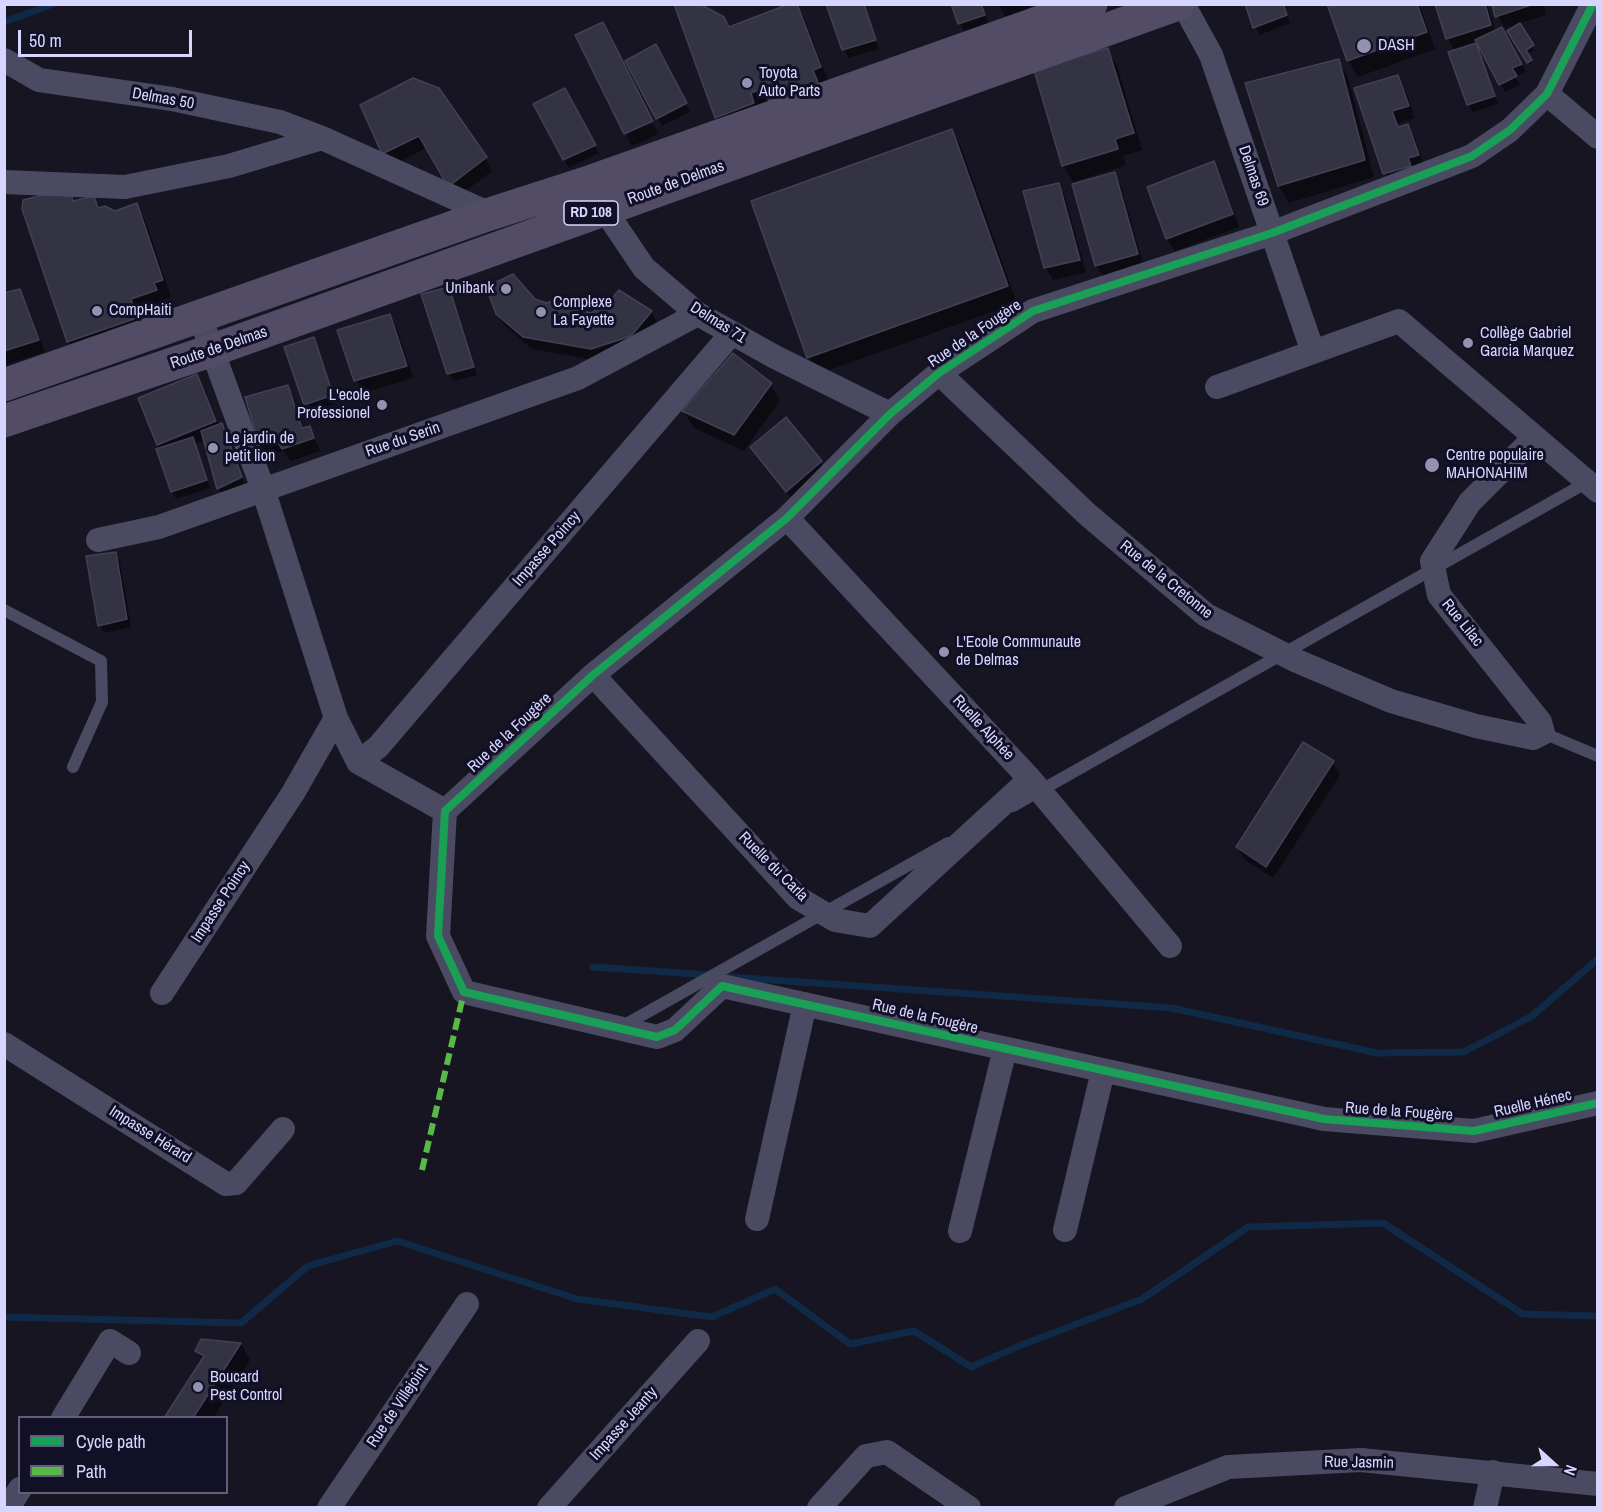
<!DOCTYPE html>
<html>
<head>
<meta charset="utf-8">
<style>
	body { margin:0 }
	#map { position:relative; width:1602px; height:1512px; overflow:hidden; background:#161521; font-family:"Archivo Narrow",sans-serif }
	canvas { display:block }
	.frame { position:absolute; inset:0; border:6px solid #d7d6fe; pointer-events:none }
	.legend { position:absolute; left:18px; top:1416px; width:210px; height:78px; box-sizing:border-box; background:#121026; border:2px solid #615f7c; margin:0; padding:8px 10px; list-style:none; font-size:18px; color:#d7d6fe }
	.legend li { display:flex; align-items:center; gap:12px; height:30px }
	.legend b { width:30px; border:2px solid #615f7c }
	.north { position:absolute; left:1524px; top:1434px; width:60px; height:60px; -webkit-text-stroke:4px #121026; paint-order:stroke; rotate:111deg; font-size:16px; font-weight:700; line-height:24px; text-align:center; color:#d7d6fe }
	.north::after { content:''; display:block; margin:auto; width:21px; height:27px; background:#d7d6fe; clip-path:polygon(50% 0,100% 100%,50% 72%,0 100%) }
	.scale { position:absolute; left:18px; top:30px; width:174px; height:27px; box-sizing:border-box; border:3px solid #d7d6fe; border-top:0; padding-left:8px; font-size:18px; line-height:21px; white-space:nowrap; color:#d7d6fe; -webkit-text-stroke:4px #121026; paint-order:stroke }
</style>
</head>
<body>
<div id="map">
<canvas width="1602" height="1512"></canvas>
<div class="frame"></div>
<ul class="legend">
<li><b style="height:8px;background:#1a9f57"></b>Cycle path</li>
<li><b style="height:8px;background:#58b947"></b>Path</li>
</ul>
<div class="north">N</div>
<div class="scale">50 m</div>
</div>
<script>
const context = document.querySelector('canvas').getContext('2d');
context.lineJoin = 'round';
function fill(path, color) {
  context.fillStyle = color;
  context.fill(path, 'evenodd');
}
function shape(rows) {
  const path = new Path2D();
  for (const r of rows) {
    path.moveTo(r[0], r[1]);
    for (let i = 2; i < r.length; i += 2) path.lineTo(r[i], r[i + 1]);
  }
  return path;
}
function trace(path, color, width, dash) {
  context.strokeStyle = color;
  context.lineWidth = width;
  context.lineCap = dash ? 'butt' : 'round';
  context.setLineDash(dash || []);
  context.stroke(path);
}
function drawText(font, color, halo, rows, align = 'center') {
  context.font = font + ' "Archivo Narrow",sans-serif';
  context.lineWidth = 6;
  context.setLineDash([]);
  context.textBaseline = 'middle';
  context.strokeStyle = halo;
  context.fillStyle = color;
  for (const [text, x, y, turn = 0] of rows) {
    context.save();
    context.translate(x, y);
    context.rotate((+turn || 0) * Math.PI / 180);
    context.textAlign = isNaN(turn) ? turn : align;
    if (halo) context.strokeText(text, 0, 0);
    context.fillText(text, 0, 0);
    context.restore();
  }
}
const shadow = shape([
	[796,4,805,20,829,84,726,134,716,117,729,29],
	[828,4,864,4,879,49,848,58],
	[981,4,988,23,964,31,960,23],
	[998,4,1038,4,1007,20],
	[1246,4,1283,4,1290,23,1259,35],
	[1328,4,1419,4,1435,49,1358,77,1348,60],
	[1437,4,1487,4,1496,32,1502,29,1526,72,1515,77,1520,85,1505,92,1479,44,1475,45,1498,104,1473,112,1468,104,1455,51,1448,39],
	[1493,4,1543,4,1546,15,1502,29,1504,28],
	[1519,25,1534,50,1527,54,1532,64,1530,65,1509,31],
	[610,36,658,134,632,146,625,133],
	[655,46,690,112,662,126,627,61],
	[1107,49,1117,66,1142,150,1123,156,1126,165,1073,182,1063,165],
	[1338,61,1348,77,1374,177,1289,203,1279,186,1247,84],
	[1397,77,1405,90,1415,118,1398,123,1400,128,1408,126,1415,138,1425,168,1392,186,1385,173,1356,89],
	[565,90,599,153,569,168,535,104],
	[362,106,485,158,492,171,456,198,428,147,391,166],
	[952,130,961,147,1017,303,818,374,808,357],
	[1213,163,1220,176,1239,227,1175,251,1167,239,1149,188],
	[1114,173,1121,186,1144,267,1104,278,1097,266,1074,185],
	[1058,184,1065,197,1086,272,1053,280,1045,267],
	[69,190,76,202,94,197,100,209,115,212,136,205,146,222,171,297,163,300,165,307,139,316,145,335,78,358,68,342],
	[448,288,452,296,477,375,453,381,449,373],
	[19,290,26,303,45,352,4,365,4,295],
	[534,300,592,314,651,312,658,324,599,361,532,349,505,326,497,313],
	[390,316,397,329,413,378,363,393,356,380],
	[313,339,317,347,337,403,310,413,305,405,286,348],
	[197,376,204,388,219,425,221,424,225,432,245,485,223,496,218,488,205,440,195,444,210,488,176,499,172,491,158,444],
	[770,384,780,400,744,451,694,428,684,412],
	[288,387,295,400,304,429,310,428,320,451,291,461,284,451,268,455,260,443],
	[786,419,826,470,792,499,751,448],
	[115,554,120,562,131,627,104,633,100,625],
	[1332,762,1340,775,1273,878,1245,860,1237,847],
	[202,1341,241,1344,250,1360,213,1418,165,1418,203,1361,197,1351]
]);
const stream = shape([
	[4,22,53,4],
	[593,967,710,975],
	[730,977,1172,1008,1377,1053,1464,1052,1532,1016,1598,959],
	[4,1317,241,1323,308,1266,397,1241,577,1299,712,1317,775,1289,850,1344,914,1331,971,1367,1024,1344,1142,1299,1248,1227,1383,1223,1523,1314,1598,1316]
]);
const building = shape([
	[674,4,700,4,724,17,729,27,789,4,797,4,821,67,813,70,819,85,769,102,764,88,751,93,754,103,715,118,674,4],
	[826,4,864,4,876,40,842,50,826,4],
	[951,4,981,4,985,15,958,24,951,4],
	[1245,4,1283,4,1287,15,1253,28,1245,4],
	[1327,4,1417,4,1427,32,1347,61,1327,4],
	[1435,4,1485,4,1491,25,1446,39,1435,4],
	[1492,4,1534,4,1495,17,1492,4],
	[603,22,653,121,624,134,575,35,603,22],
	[1520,23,1534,45,1526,50,1532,60,1527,63,1507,31,1520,23],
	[1502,27,1522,64,1512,68,1517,76,1499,85,1475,40,1502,27],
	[1476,43,1495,96,1467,105,1448,52,1476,43],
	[656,44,687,103,656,119,625,61,656,44],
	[1108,48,1134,133,1115,139,1118,149,1062,166,1034,70,1108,48],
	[1339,59,1365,160,1278,186,1245,83,1339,59],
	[1398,75,1409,106,1392,111,1398,127,1408,124,1419,155,1408,158,1411,166,1383,174,1354,88,1398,75],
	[413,78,439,88,487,157,448,187,419,136,382,154,360,105,413,78],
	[565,88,596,145,563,160,533,104,565,88],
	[952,129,1008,286,807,358,751,201,952,129],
	[1214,161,1233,214,1166,239,1147,187,1214,161],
	[1115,172,1138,254,1095,266,1072,184,1115,172],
	[1059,183,1080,260,1044,268,1023,191,1059,183],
	[70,188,73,201,94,196,98,208,105,206,115,211,137,203,163,280,154,283,157,290,131,299,137,318,67,342,22,209,23,200,70,188],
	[513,274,535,299,547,303,557,298,567,300,573,308,591,313,607,304,619,290,652,311,631,336,591,349,523,337,496,314,486,287,513,274],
	[449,287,474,367,447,374,421,294,449,287],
	[20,289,39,340,4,351,4,293,20,289],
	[390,314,407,366,354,381,337,330,390,314],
	[314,337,333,395,304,405,284,347,314,337],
	[733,353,772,383,734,435,682,411,733,353],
	[197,374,216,421,157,445,138,398,197,374],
	[288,385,302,428,310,426,314,438,282,449,276,439,259,444,245,397,288,385],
	[786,417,822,461,786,492,750,447,786,417],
	[222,423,242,477,217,489,201,431,222,423],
	[193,437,207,480,171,492,156,449,193,437],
	[116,552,127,619,98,626,86,556,116,552],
	[1303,742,1334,761,1266,867,1236,847,1303,742],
	[201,1339,241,1343,193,1418,164,1418,204,1356,195,1351,201,1339]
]);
const lane = shape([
	[4,610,101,661,102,702,73,767],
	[1543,733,1598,756],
	[1013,806,1591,480],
	[621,1027,948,843]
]);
const street = shape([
	[1183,4,1211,55,1313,352,1399,321,1598,491],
	[1593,4,1547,94,1510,130,1472,156,1272,233,1033,311,939,373,890,414,787,518,593,675,445,811,438,936,464,992,657,1037,675,1030,722,986,1324,1119,1474,1131,1598,1103],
	[4,60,39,80,172,99,280,122,322,138],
	[1547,94,1598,137],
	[4,182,125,187,229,166,322,138,490,214],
	[596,197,644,268,698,314,775,357,890,414],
	[200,317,263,489,336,718,358,762,445,811],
	[939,373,1087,514,1206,615,1297,661,1391,701,1476,726,1533,738,1543,733,1540,722,1439,595,1432,561,1470,502,1534,438],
	[1217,387,1313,352],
	[787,518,1030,779,1170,946],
	[98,540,159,527,578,378,698,314],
	[593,675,798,898,835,920,870,926,1030,779],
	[358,762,378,747,732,333],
	[162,993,293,793,336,718],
	[4,1044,226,1184,236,1183,283,1129],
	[757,1219,805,1004],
	[1065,1230,1103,1071],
	[960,1231,1005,1049],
	[63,1418,110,1341,129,1353],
	[8,1508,20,1489],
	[329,1508,467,1304],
	[549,1508,698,1341],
	[819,1508,866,1456,887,1452,969,1508],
	[1126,1508,1228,1467,1361,1460,1598,1484],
	[1485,1508,1493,1472]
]);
const primary = shape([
	[4,385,490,214,586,183,1091,4],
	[4,421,213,350,1178,4]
]);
const quiet = shape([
	[422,1170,464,992]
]);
const cycleway = shape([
	[1593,4,1547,94,1510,130,1472,156,1272,233,1033,311,939,373,890,414,787,518,593,675,445,811,438,936,464,992,657,1037,675,1030,722,986,1324,1119,1474,1131,1598,1103]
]);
const markers = [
	[1364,46,8,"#9392b1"],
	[747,83,6,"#9392b1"],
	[506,289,6,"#9392b1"],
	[97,311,6,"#9392b1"],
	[541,312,6,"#9392b1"],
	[1468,343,6,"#9392b1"],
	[382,405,6,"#9392b1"],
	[213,448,6,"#9392b1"],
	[1432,465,8,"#9392b1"],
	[944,652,6,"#9392b1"],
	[198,1387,6,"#9392b1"]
];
const shields = [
	[591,213,54]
];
const shieldNames = [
	["RD 108",591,213]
];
const poiNames = [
	["DASH",1378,46],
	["Toyota",759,74],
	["Auto Parts",759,92],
	["Unibank",494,289,"right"],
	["Complexe",553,303],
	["La Fayette",553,321],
	["CompHaiti",109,311],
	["Collège Gabriel",1480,334],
	["Garcia Marquez",1480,352],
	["L'ecole",370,396,"right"],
	["Professionel",370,414,"right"],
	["Le jardin de",225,439],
	["petit lion",225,457],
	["Centre populaire",1446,456],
	["MAHONAHIM",1446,474],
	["L'Ecole Communaute",956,643],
	["de Delmas",956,661],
	["Boucard",210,1378],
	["Pest Control",210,1396]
];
const streetNames = [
	["Delmas 50",163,99,10],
	["Delmas 69",1253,176,71],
	["Route de Delmas",676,183,-20],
	["Delmas 71",718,323,32],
	["Rue de la Fougère",975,334,-34],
	["Route de Delmas",219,348,-19],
	["Rue du Serin",403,440,-19],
	["Impasse Poincy",547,549,-49],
	["Rue de la Cretonne",1166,580,39],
	["Rue Lilac",1462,623,51],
	["Ruelle Alphée",983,728,47],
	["Rue de la Fougère",510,733,-43],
	["Ruelle du Carla",773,867,45],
	["Impasse Poincy",221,902,-57],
	["Rue de la Fougère",925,1017,13],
	["Ruelle Hénec",1533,1104,-13],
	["Rue de la Fougère",1399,1112,4],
	["Impasse Hérard",150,1135,32],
	["Rue de Villejoint",398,1406,-56],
	["Impasse Jeanty",624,1424,-48],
	["Rue Jasmin",1359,1463,1]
];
fill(shadow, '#0007');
trace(stream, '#102946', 7);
fill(building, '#343343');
trace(building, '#424054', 1.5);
trace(lane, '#4a4b62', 12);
trace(street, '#4a4b62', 24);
trace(primary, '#524c67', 33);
trace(quiet, '#58b947', 6, [12, 6]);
trace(cycleway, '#1a9f57', 8);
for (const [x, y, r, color] of markers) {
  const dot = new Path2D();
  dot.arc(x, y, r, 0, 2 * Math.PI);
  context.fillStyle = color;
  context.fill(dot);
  trace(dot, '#121026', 2);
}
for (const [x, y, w] of shields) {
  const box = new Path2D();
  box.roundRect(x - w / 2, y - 12, w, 24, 4.5);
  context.fillStyle = '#121026';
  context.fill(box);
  trace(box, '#d7d6fe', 1.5);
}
drawText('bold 15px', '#d7d6fe', null, shieldNames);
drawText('16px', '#d7d6fe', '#121026', poiNames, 'left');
drawText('16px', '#d7d6fe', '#121026', streetNames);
</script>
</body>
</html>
